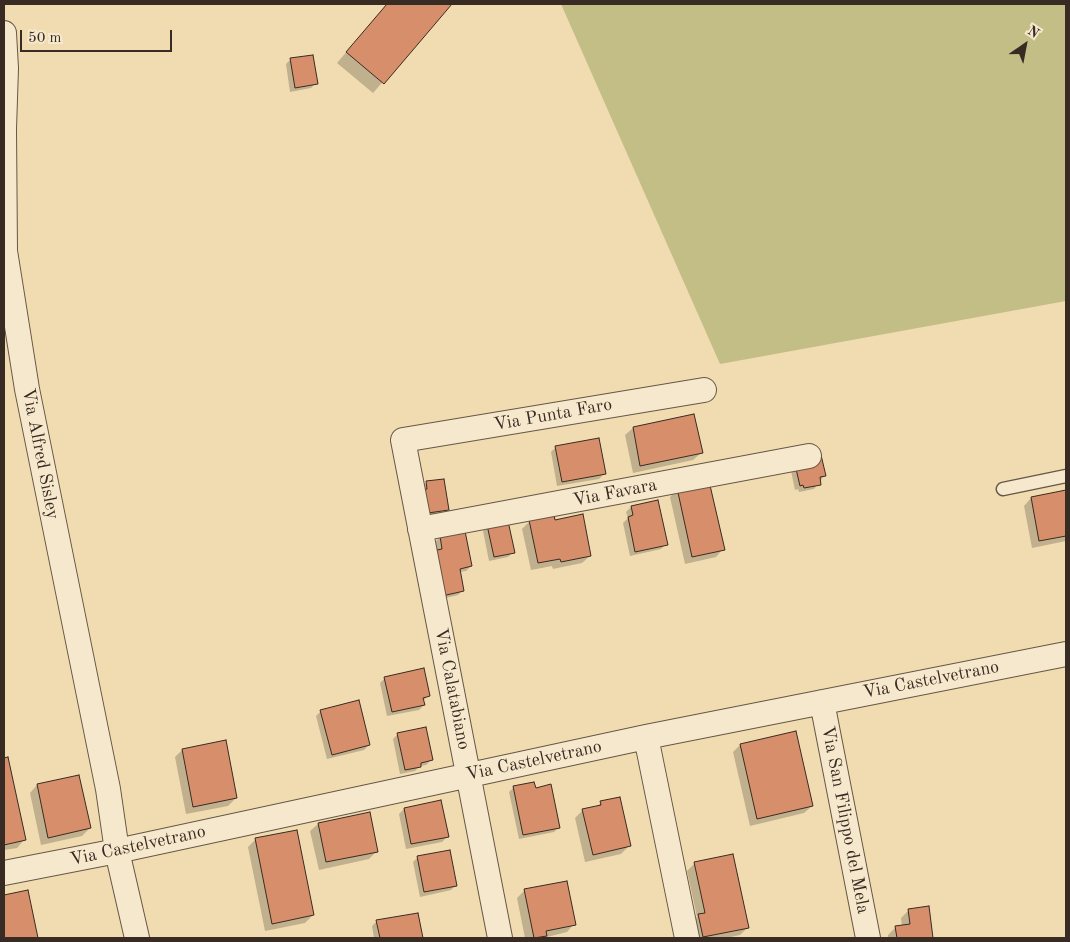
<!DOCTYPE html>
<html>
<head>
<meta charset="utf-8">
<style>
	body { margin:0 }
	#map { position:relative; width:1070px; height:942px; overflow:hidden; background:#f1dcb1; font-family:"Old Standard TT",serif }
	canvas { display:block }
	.frame { position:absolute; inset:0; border:5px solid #382b23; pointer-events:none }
	.north { position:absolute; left:1000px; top:20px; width:50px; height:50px; -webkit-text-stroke:4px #f6e8cc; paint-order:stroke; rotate:33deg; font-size:14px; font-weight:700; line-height:20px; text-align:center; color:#382b23 }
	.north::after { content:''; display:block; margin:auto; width:18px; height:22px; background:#382b23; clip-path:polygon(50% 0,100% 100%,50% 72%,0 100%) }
	.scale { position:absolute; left:20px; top:30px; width:152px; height:22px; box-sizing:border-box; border:2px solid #382b23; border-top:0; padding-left:6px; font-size:15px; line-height:18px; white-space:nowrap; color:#382b23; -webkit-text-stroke:4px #f6e8cc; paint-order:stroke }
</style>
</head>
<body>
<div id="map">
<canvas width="1070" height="942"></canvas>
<div class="frame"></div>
<div class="north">N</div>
<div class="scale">50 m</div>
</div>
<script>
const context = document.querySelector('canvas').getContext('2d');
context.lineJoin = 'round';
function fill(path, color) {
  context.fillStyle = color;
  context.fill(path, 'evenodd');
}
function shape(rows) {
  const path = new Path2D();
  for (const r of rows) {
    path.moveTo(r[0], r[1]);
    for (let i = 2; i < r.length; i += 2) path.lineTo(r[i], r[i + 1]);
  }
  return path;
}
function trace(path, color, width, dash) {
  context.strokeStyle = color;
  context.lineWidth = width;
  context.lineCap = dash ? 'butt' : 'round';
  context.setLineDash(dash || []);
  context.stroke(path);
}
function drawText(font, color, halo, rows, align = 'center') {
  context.font = font + ' "Old Standard TT",serif';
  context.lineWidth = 4;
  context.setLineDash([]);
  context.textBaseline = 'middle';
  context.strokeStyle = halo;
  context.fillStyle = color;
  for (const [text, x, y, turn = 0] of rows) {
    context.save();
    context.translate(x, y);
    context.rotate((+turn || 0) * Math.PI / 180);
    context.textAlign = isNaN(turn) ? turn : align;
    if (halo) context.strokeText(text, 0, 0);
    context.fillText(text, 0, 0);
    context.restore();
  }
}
const green = shape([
	[561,4,1066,4,1066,301,720,364]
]);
const shadow = shape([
	[387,4,451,4,373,93,337,63],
	[291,59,316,83,311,88,290,92,286,64],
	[633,428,701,453,693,460,633,473,625,435],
	[556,447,604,474,599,479,557,486,551,452],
	[790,466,824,476,814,489,799,492,798,489,795,490],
	[426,483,447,510,442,515,417,518,421,488],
	[678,489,723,549,716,557,685,564,670,497],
	[1066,492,1066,541,1032,548,1024,506,1031,498],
	[631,507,666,544,661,549,630,556,623,523,628,518,626,512],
	[530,521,554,522,590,556,582,563,553,569,552,566,531,570,522,529],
	[488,526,513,552,508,557,489,561,483,531],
	[440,537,471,566,466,571,459,572,463,590,458,595,437,600,437,551,435,542],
	[385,678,428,696,423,701,424,705,419,710,387,716,380,683],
	[321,711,369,745,364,750,327,759,316,716],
	[398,734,431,760,426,765,420,766,415,771,400,774,393,739],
	[740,745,812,806,804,813,750,826,733,752],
	[182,750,236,798,228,806,186,814,175,757],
	[7,758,24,840,17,848,4,850,4,759],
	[37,785,90,828,82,836,41,845,30,793],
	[514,787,535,789,559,827,554,832,519,839,509,792],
	[601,803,629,846,621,854,585,862,575,818,583,810,596,807],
	[404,809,447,837,442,842,406,849,399,814],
	[318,824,377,851,369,859,319,870,310,831],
	[256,839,313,915,305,923,265,931,248,847],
	[418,857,456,885,451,890,420,897,413,862],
	[695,863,747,928,740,935,726,938,695,938,691,923,697,917,687,871],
	[525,890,574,924,567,932,543,938,525,938,517,898],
	[27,891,37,938,4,938,4,896],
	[928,907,932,938,888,938,888,935,896,927,902,927,901,918,909,910],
	[417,914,421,938,374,938,372,926,377,921]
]);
const building = shape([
	[387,4,452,4,384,84,346,52,387,4],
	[313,55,318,84,295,88,290,58,313,55],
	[694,414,703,453,640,466,633,427,694,414],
	[599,438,606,474,562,482,555,446,599,438],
	[821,455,826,476,820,477,821,485,804,488,803,485,800,486,794,460,821,455],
	[444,479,449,510,421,514,418,491,427,489,426,481,444,479],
	[709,481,725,550,692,557,677,488,709,481],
	[1066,490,1066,536,1039,541,1031,497,1066,490],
	[658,500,668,545,635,552,628,517,633,515,631,506,658,500],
	[583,514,591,556,561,562,560,559,538,563,529,520,554,515,555,520,583,514],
	[508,521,515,553,494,557,487,525,508,521],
	[465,531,472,566,460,569,464,591,442,596,432,551,442,549,440,536,465,531],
	[424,668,430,696,423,698,425,705,392,712,384,677,424,668],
	[359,700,370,745,332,755,320,710,359,700],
	[426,727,433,760,421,763,421,767,405,770,397,733,426,727],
	[796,731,813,806,757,819,740,744,796,731],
	[226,740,237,798,193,807,182,749,226,740],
	[8,757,26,840,4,845,4,758,8,757],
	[79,775,91,828,48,838,37,784,79,775],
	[534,782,536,788,551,784,560,828,523,835,513,786,534,782],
	[620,797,631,846,593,855,582,809,601,805,600,801,620,797],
	[441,800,449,837,411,844,404,808,441,800],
	[370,812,378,852,326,862,318,823,370,812],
	[297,830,314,915,272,924,255,838,297,830],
	[450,850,457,886,424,892,417,856,450,850],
	[733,854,749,928,703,937,698,914,705,913,694,862,733,854],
	[567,881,576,925,546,931,547,936,534,938,524,889,567,881],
	[28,890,38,938,4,938,4,895,28,890],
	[929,906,933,938,897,938,895,926,910,924,908,909,929,906],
	[418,913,423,938,380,938,376,920,418,913]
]);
const service = shape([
	[1003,489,1066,476]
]);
const minor = shape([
	[4,33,6,68,4,129,5,251,27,389,108,789,117,851,137,938],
	[420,529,809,456],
	[822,702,868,938],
	[646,737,687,938],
	[4,873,117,851,646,737,1066,654],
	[500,938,403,440,704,390]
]);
const streetNames = [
	["Via Punta Faro",553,415,-10],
	["Via Alfred Sisley",40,454,79],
	["Via Favara",615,493,-11],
	["Via Castelvetrano",931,680,-11],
	["Via Calatabiano",452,689,79],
	["Via Castelvetrano",534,761,-12],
	["Via San Filippo del Mela",845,820,79],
	["Via Castelvetrano",138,846,-12]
];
fill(green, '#c2be86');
fill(shadow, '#0003');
fill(building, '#d68e6b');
trace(building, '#382b23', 1);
trace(service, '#665746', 15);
trace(minor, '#665746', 26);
trace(service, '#f6e8cc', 12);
trace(minor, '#f6e8cc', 24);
drawText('18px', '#382b23', '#f6e8cc', streetNames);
</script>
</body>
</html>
